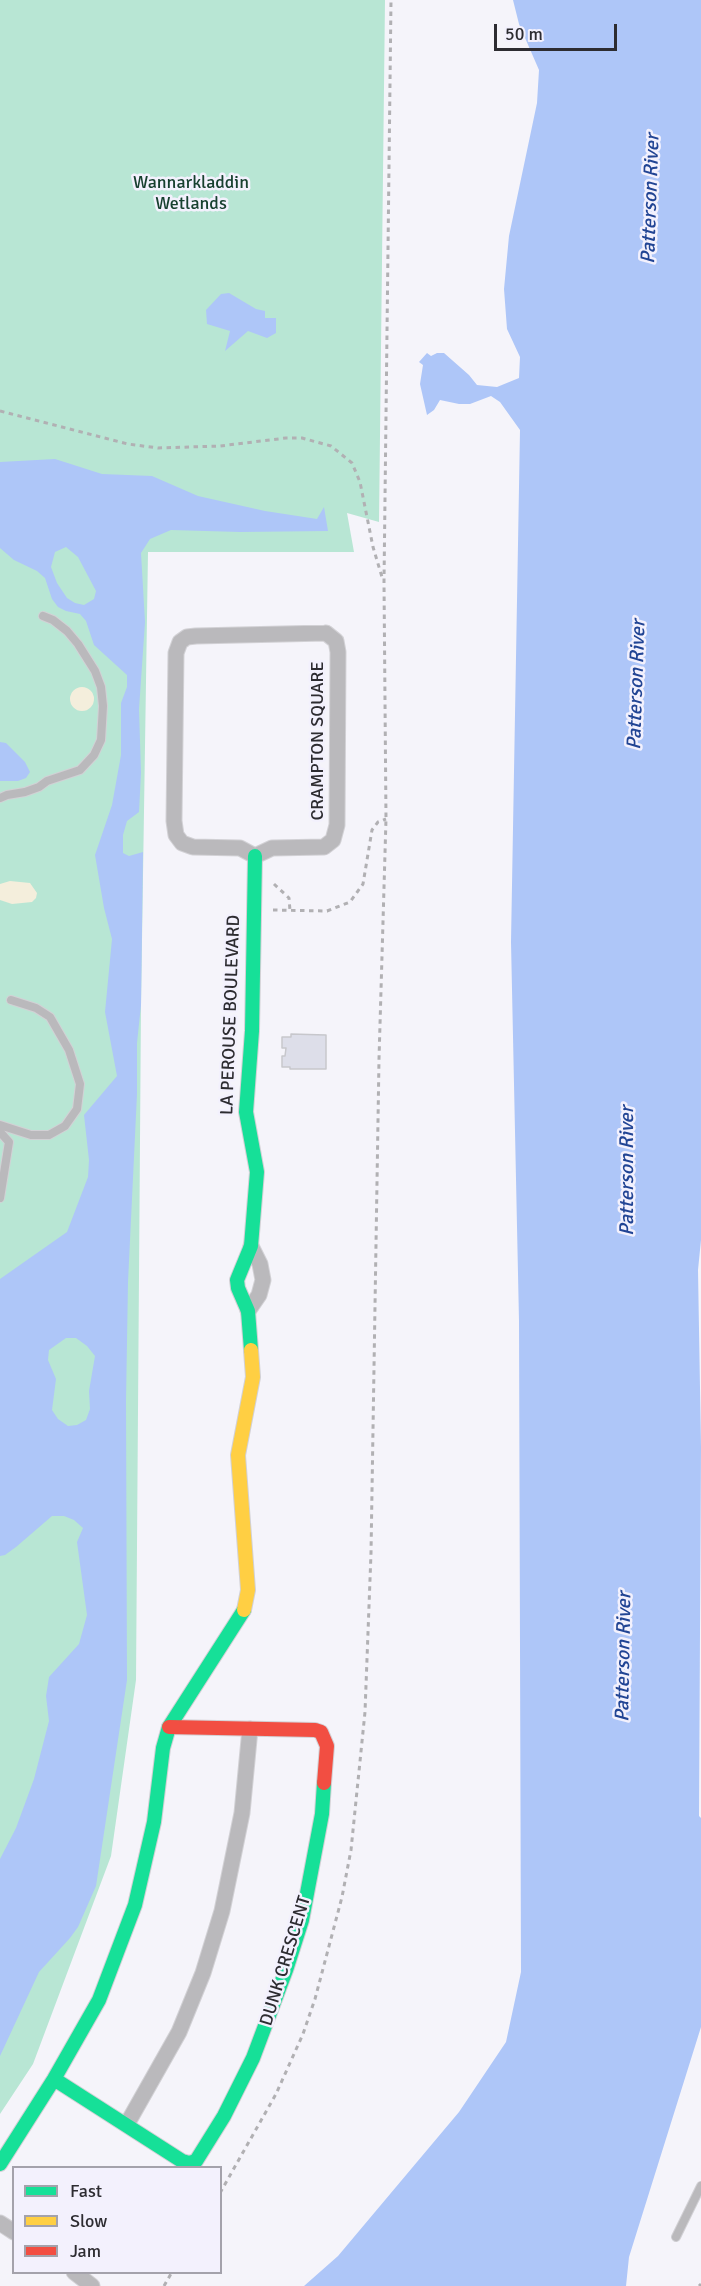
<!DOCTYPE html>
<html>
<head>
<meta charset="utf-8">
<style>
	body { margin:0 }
	#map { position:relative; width:701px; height:2286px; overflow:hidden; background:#f5f4fa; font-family:Signika,sans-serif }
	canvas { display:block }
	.legend { position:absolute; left:12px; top:2166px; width:210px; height:108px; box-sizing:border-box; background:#f3f1fd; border:2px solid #a4a2ab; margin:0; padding:8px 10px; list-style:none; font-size:18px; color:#2d2c31 }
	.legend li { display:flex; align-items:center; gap:12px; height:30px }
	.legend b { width:30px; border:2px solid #a4a2ab }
	.scale { position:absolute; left:494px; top:24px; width:123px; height:27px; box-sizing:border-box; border:3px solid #2d2c31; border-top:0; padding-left:8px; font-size:18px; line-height:21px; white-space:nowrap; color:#2d2c31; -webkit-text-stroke:4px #f3f1fd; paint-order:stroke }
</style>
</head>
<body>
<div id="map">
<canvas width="701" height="2286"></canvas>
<ul class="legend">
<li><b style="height:8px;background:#16e098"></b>Fast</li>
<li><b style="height:8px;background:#ffcf43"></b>Slow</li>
<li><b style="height:8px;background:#f24e42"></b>Jam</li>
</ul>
<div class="scale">50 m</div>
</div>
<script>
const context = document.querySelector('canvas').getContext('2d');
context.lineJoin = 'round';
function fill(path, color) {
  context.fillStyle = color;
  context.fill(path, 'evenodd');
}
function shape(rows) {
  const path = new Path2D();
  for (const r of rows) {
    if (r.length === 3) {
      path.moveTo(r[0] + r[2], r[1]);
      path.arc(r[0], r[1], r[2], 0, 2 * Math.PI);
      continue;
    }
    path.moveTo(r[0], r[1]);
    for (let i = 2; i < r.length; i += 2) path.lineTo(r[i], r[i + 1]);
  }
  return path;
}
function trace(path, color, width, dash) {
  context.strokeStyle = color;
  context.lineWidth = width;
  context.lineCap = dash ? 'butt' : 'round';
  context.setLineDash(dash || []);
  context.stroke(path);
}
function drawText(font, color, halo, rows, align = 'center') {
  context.font = font + ' Signika,sans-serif';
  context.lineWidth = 5;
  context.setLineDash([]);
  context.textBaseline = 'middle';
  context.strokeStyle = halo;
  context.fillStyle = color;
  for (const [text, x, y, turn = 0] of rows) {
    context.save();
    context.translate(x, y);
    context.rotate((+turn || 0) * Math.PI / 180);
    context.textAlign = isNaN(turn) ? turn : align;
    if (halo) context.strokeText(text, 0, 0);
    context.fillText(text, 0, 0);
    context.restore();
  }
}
const green = shape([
	[0,0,385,0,379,522,347,513,354,552,148,552,141,1005,136,1680,111,1856,33,2064,0,2114]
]);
const sand = shape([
	[82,699,12],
	[10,881,30,883,37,893,36,898,32,902,12,904,0,900,0,884]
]);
const water = shape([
	[513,0,701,0,701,1240,698,1270,701,1447,699,1816,701,1818,701,2027,629,2257,626,2286,304,2286,338,2256,459,2112,506,2042,521,1972,519,1321,511,942,520,430,500,402,491,396,470,404,459,404,440,400,434,410,427,415,420,384,423,365,419,362,427,353,431,356,437,353,444,353,469,375,477,385,497,387,519,378,520,357,507,329,504,289,509,236,537,103,539,70,519,24],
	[229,293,256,309,265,311,265,318,276,318,276,333,267,338,248,331,225,351,230,331,207,324,206,310,221,294],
	[55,459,102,474,152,476,198,496,265,511,317,519,324,507,328,531,240,532,171,530,150,539,141,553,145,622,139,709,141,773,139,812,127,821,123,835,123,853,129,856,143,852,141,1005,137,1043,137,1094,128,1282,126,1401,127,1680,96,1886,78,1927,70,1938,39,1972,0,2056,0,1859,16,1828,34,1779,49,1721,46,1696,49,1677,79,1644,87,1615,77,1542,83,1528,74,1520,64,1516,52,1516,16,1547,5,1555,0,1556,0,1279,67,1232,88,1177,89,1160,84,1115,117,1076,105,1012,112,939,104,908,95,855,112,805,121,755,121,703,127,687,127,675,94,645,86,621,80,614,66,611,58,607,52,599,45,578,37,571,14,560,0,548,0,462],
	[66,547,78,557,96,591,94,599,84,605,75,603,67,598,57,583,51,567,55,552],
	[66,1338,76,1338,87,1346,95,1356,89,1391,90,1409,86,1420,77,1425,68,1426,58,1419,52,1410,56,1379,48,1360,49,1350],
	[0,742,6,743,25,762,30,772,26,778,18,781,0,781]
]);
const building = shape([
	[291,1034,326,1035,326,1069,290,1069,290,1067,282,1067,282,1056,285,1056,286,1048,282,1048,282,1037,291,1037,291,1034]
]);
const path = shape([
	[0,411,128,444,158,448,220,446,286,438,302,438,331,446,352,463,360,482,373,547,382,577],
	[274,884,289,898,290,911],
	[273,910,327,911,350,902,363,884,372,830,378,822,386,819],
	[220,2193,276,2094,303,2034,315,1999,342,1897,351,1850,365,1712,371,1553,379,1059,386,819,384,582,391,0],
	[164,2286,172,2272],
	[699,2286,701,2284]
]);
const lane = shape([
	[0,798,7,795,25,792,39,787,47,781,80,770,94,755,101,740,103,706,101,687,95,671,78,644,67,631,53,620,43,616],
	[0,1125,31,1135,49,1135,65,1126,77,1109,80,1084,69,1050,50,1017,36,1008,11,1000],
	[0,1132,9,1142,0,1198],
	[676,2237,701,2186]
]);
const street = shape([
	[326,633,336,641,338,652,337,825,333,840,324,847,272,848,255,856,240,848,193,847,182,843,176,835,174,821,176,653,180,642,187,637,196,636,326,633],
	[248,1311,259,1295,263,1280,260,1264,251,1246],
	[127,2124,179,2032,203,1973,222,1911,242,1813,250,1729],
	[0,2223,14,2232],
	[74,2272,92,2286]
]);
const fast = shape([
	[251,1350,248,1311,238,1288,237,1280,251,1246,257,1172,246,1112,252,1031,255,856],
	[54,2079,182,2161,189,2163,196,2161,224,2116,253,2058,286,1970,302,1920,322,1814,324,1783],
	[0,2164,54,2079,99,2000,135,1905,154,1822,163,1748,169,1727,244,1610]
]);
const slow = shape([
	[244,1610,248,1590,238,1455,253,1377,251,1350]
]);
const jam = shape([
	[169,1727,315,1730,321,1732,327,1746,324,1783]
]);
const parkNames = [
	["Wannarkladdin",191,183],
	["Wetlands",191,204]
];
const streetNames = [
	["CRAMPTON SQUARE",318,741,-90],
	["LA PEROUSE BOULEVARD",231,1015,-88],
	["DUNK CRESCENT",286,1961,-73]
];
const waterNames = [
	["Patterson River",651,199,-88],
	["Patterson River",637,685,-88],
	["Patterson River",628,1171,-90],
	["Patterson River",624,1657,-89]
];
fill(green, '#b8e6d4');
fill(sand, '#f4eedc');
fill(water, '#aec6f8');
fill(building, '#dddee9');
trace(building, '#c7c7cc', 1.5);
trace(lane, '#d2d1d5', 10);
trace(street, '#d2d1d5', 17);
trace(fast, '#d2d1d5', 16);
trace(slow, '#d2d1d5', 16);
trace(jam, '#d2d1d5', 16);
trace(path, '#b1b0b3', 3, [4.5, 4.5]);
trace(lane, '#bab9bc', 8);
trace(street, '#bab9bc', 15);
trace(fast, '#16e098', 14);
trace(slow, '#ffcf43', 14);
trace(jam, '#f24e42', 14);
drawText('18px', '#17402f', '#f3f1fd', parkNames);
drawText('18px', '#2d2c31', '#f3f1fd', streetNames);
drawText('italic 20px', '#214494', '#f3f1fd', waterNames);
</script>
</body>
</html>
